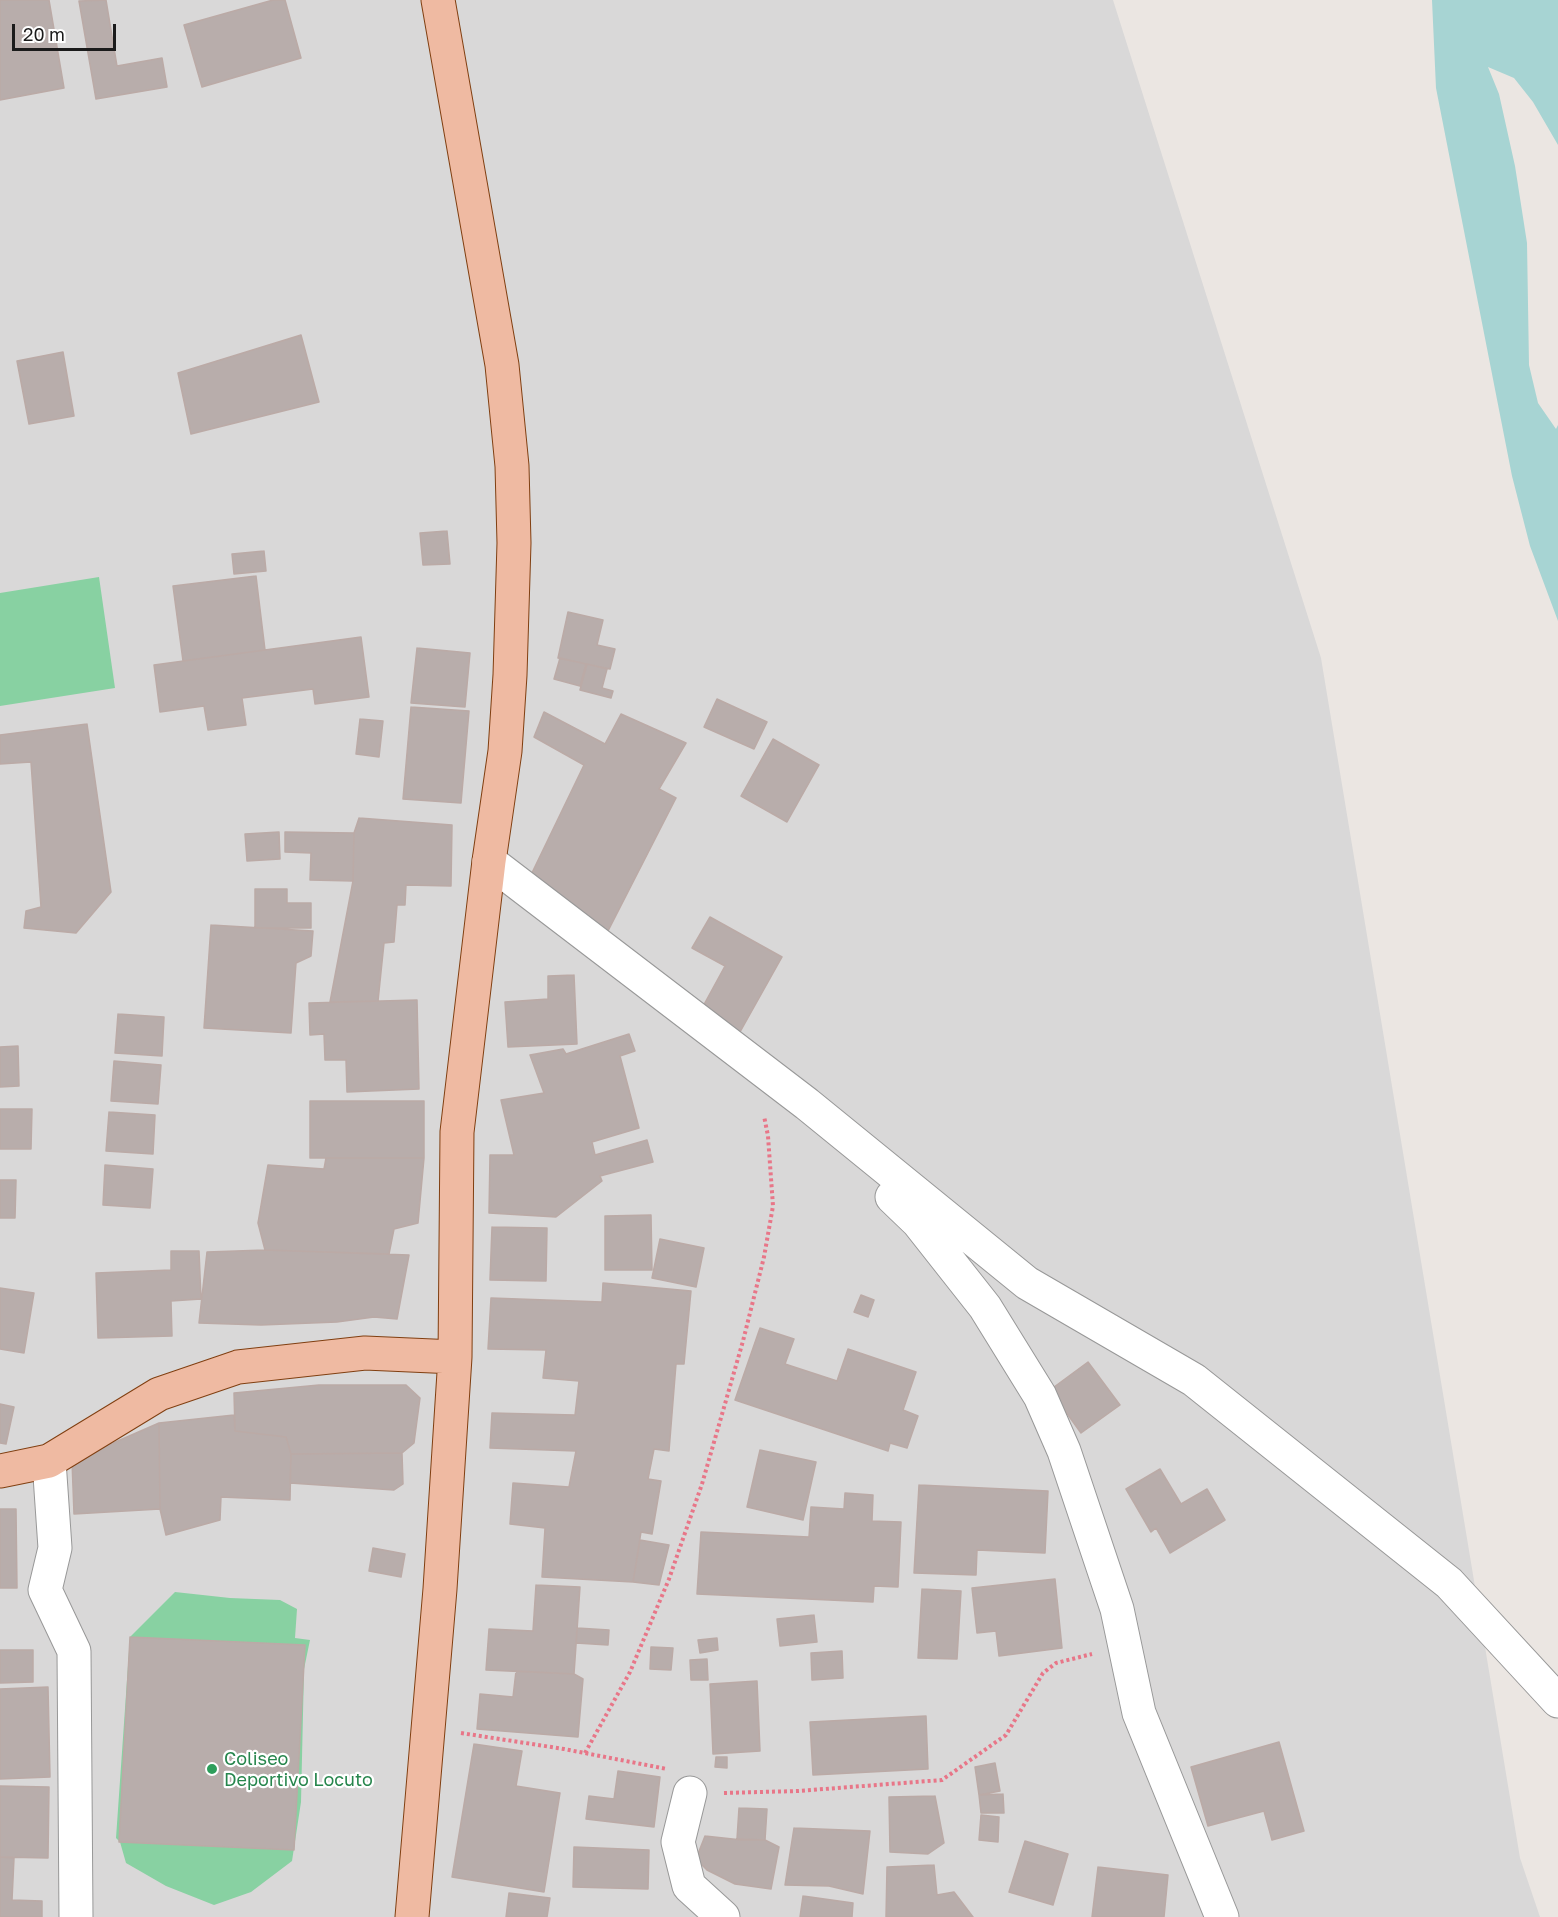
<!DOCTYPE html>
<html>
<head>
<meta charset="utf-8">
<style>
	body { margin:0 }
	#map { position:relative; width:1558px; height:1917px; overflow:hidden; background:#ebe6e2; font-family:"Golos Text",sans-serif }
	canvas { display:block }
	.scale { position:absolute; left:12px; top:24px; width:104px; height:27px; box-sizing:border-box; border:3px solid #1b1b1b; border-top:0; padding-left:8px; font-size:18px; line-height:21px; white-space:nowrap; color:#1b1b1b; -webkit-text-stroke:4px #fff; paint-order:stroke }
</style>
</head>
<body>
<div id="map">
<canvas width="1558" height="1917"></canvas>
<div class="scale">20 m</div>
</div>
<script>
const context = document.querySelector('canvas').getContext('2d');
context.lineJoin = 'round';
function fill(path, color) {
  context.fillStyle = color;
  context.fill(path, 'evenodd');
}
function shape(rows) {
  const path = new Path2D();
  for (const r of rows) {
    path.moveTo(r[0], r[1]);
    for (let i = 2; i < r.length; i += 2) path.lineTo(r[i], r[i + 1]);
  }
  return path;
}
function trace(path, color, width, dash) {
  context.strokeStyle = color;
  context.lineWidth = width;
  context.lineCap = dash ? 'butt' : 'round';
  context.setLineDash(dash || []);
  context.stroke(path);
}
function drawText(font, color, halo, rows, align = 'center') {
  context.font = font + ' "Golos Text",sans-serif';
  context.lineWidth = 4.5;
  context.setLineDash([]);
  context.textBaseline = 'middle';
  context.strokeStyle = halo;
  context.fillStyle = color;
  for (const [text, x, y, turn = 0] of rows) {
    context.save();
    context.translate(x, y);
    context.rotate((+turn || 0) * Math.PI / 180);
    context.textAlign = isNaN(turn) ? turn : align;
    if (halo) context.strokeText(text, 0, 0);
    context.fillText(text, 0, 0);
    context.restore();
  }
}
const residential = shape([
	[0,0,1113,0,1321,658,1520,1858,1540,1917,0,1917]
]);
const pitch = shape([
	[99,577,115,688,0,706,0,593],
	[175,1592,230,1598,280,1600,297,1609,295,1638,310,1640,304,1669,301,1802,292,1861,251,1892,214,1905,166,1886,126,1863,120,1842,116,1838,130,1637]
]);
const water = shape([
	[1432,0,1558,0,1558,145,1533,102,1514,78,1488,67,1499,94,1515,166,1527,243,1529,365,1538,403,1556,429,1558,425,1558,621,1530,546,1512,476,1436,88]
]);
const building = shape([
	[0,0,49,0,64,88,0,100,0,0],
	[106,0,117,66,162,58,167,87,96,99,79,1,106,0],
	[273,0,285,0,301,58,202,87,184,25,273,0],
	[301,335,319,402,191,434,178,373,301,335],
	[63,352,74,416,29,424,17,361,63,352],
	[447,531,450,564,423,565,420,533,447,531],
	[264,551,266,571,234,574,232,554,264,551],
	[256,576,265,650,183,661,173,586,256,576],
	[568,612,603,620,597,645,615,649,610,669,558,658,568,612],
	[361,637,369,697,315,704,313,689,242,698,246,725,208,730,204,706,160,712,154,665,361,637],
	[417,648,470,653,465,707,411,703,417,648],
	[560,658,586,664,580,686,554,679,560,658],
	[587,664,607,669,602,688,613,691,611,698,580,690,587,664],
	[717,699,767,722,754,749,704,727,717,699],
	[411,707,469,711,461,803,403,799,411,707],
	[544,712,605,744,621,714,686,743,659,789,676,798,608,931,529,879,584,765,534,737,544,712],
	[360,719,383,721,379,757,356,754,360,719],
	[87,724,111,892,76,933,24,928,26,911,41,907,31,762,0,764,0,735,87,724],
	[773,739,819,765,787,822,741,796,773,739],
	[359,818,452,825,451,886,406,885,405,905,397,905,394,942,384,943,378,1001,330,1002,353,881,354,833,359,818],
	[279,832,280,859,247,861,245,834,279,832],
	[285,832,354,833,353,881,310,880,311,853,285,852,285,832],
	[255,889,287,889,287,903,311,903,311,928,255,928,255,889],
	[710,917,782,957,740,1032,701,1010,725,966,692,948,710,917],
	[211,925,313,931,311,956,296,963,291,1033,204,1028,211,925],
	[574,975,577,1044,508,1047,505,1002,548,999,548,976,574,975],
	[417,1000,419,1089,347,1092,346,1060,325,1060,324,1034,310,1035,309,1003,417,1000],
	[118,1014,164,1017,162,1056,115,1053,118,1014],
	[629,1034,635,1051,620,1056,639,1128,592,1142,595,1155,647,1140,653,1162,600,1176,602,1181,556,1217,489,1213,490,1155,514,1155,501,1100,544,1093,530,1055,563,1049,566,1054,629,1034],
	[18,1046,19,1086,0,1087,0,1047,18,1046],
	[114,1061,161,1065,158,1104,111,1101,114,1061],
	[310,1101,424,1101,424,1158,310,1158,310,1101],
	[0,1109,32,1109,31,1149,0,1149,0,1109],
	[109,1112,155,1115,153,1154,106,1151,109,1112],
	[326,1158,424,1158,418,1223,394,1229,389,1254,265,1250,258,1223,268,1165,324,1169,326,1158],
	[105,1165,153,1169,150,1208,103,1205,105,1165],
	[0,1180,16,1180,15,1218,0,1218,0,1180],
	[651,1215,652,1270,605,1270,605,1216,651,1215],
	[492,1227,547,1228,546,1281,490,1280,492,1227],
	[660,1239,704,1248,696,1287,652,1278,660,1239],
	[265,1250,409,1255,397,1319,374,1317,337,1322,261,1325,199,1323,207,1252,265,1250],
	[171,1251,199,1251,201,1299,171,1301,172,1336,98,1338,96,1273,171,1270,171,1251],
	[603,1283,691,1291,684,1364,676,1364,669,1451,654,1449,648,1479,661,1481,652,1534,641,1532,633,1582,542,1577,545,1528,510,1524,513,1483,569,1487,576,1451,490,1448,492,1413,575,1415,579,1381,543,1378,546,1350,488,1349,491,1298,602,1302,603,1283],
	[0,1288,34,1293,24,1353,0,1349,0,1288],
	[861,1295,874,1300,868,1317,854,1312,861,1295],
	[760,1328,794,1339,785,1364,837,1381,848,1349,916,1372,903,1410,918,1416,907,1448,890,1443,888,1451,735,1400,760,1328],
	[1088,1362,1120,1405,1081,1433,1050,1390,1088,1362],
	[319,1385,406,1385,420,1398,414,1443,402,1453,291,1454,286,1437,235,1431,234,1393,319,1385],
	[0,1404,14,1407,6,1444,0,1443,0,1404],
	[234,1415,235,1431,286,1437,291,1454,290,1500,221,1497,220,1520,166,1535,160,1509,159,1423,234,1415],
	[159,1423,160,1509,74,1514,72,1461,159,1423],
	[760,1450,816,1462,803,1520,747,1507,760,1450],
	[402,1453,403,1484,394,1490,290,1483,291,1454,402,1453],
	[1160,1469,1181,1504,1207,1489,1225,1520,1170,1553,1156,1528,1151,1532,1126,1489,1160,1469],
	[919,1485,1048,1491,1045,1553,977,1550,976,1575,914,1573,919,1485],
	[845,1493,873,1495,872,1521,901,1522,898,1587,874,1586,873,1602,697,1594,701,1532,809,1537,811,1507,844,1509,845,1493],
	[0,1509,16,1509,17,1588,0,1588,0,1509],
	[640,1540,669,1545,659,1585,633,1582,640,1540],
	[373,1548,405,1554,401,1577,369,1571,373,1548],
	[1055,1579,1062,1648,999,1656,996,1631,977,1633,972,1588,1055,1579],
	[536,1585,580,1587,574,1674,486,1670,489,1629,533,1631,536,1585],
	[922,1589,961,1591,957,1659,918,1658,922,1589],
	[814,1615,817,1642,780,1646,777,1619,814,1615],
	[577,1628,609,1630,608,1645,576,1643,577,1628],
	[130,1637,305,1645,294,1850,119,1842,130,1637],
	[717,1638,718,1650,700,1653,698,1640,717,1638],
	[651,1647,673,1648,671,1670,650,1669,651,1647],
	[0,1650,33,1650,33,1682,0,1683,0,1650],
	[842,1651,843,1678,812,1680,811,1653,842,1651],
	[707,1659,708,1680,691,1680,690,1660,707,1659],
	[516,1671,574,1674,583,1679,578,1737,477,1729,480,1694,513,1697,516,1671],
	[757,1681,760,1751,713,1754,710,1684,757,1681],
	[48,1687,50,1777,0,1779,0,1689,48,1687],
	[926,1716,928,1769,813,1775,810,1722,926,1716],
	[1279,1742,1304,1831,1272,1840,1264,1811,1208,1826,1191,1767,1279,1742],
	[474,1744,522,1751,516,1786,560,1793,544,1892,452,1877,474,1744],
	[716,1757,727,1757,727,1768,715,1767,716,1757],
	[995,1763,1000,1791,979,1795,975,1767,995,1763],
	[618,1771,660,1777,654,1827,586,1819,589,1796,614,1799,618,1771],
	[0,1786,49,1787,48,1858,0,1857,0,1786],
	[1003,1794,1004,1813,981,1813,979,1795,1003,1794],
	[935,1796,944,1843,928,1854,890,1852,889,1797,935,1796],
	[739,1808,767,1809,765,1840,737,1839,739,1808],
	[981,1815,999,1817,998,1842,979,1840,981,1815],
	[794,1828,870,1831,863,1894,829,1886,785,1885,794,1828],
	[705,1836,742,1840,765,1840,779,1847,771,1889,735,1884,707,1870,696,1859,705,1836],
	[1025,1841,1068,1854,1053,1905,1009,1892,1025,1841],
	[574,1847,649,1850,648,1889,573,1887,574,1847],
	[0,1857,14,1858,12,1900,42,1901,42,1917,0,1917,0,1857],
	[934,1865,937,1895,954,1892,973,1917,886,1917,887,1867,934,1865],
	[1098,1867,1168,1875,1164,1917,1092,1917,1098,1867],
	[509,1893,550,1898,547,1917,506,1917,509,1893],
	[803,1896,853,1903,852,1917,800,1917,803,1896]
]);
const path = shape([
	[461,1733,564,1749,667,1769],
	[585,1753,630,1672,669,1579,702,1484,743,1341,764,1257,773,1206,768,1136,764,1116],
	[724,1793,798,1791,942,1780,1006,1735,1043,1673,1056,1663,1092,1654]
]);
const minor = shape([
	[489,861,807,1104,1027,1283,1194,1380,1449,1583,1558,1701],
	[892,1197,918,1222,985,1307,1040,1396,1064,1451,1117,1609,1139,1713,1222,1917],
	[49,1461,55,1548,45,1590,74,1651,76,1917],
	[690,1793,678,1842,689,1886,723,1917]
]);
const major = shape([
	[0,1471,49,1461,159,1394,238,1367,365,1353,455,1357],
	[412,1917,440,1589,455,1357,457,1132,489,861,505,751,510,675,514,543,512,466,502,365,438,0]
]);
const markers = [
	[212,1769,6,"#2e9e5b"]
];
const leisureNames = [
	["Coliseo",224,1759],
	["Deportivo Locuto",224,1780]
];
fill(residential, '#d9d8d8');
fill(pitch, '#88d1a2');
fill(water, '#a7d4d3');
fill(building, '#b8adab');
trace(building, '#bbaaa6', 1.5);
trace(minor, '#989898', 35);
trace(major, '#803f11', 35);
trace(path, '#e87688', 4, [3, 3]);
trace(minor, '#fff', 33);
trace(major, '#efbaa2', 33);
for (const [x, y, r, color] of markers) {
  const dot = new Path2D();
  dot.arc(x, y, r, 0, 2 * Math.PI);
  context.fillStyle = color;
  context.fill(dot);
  trace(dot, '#fff', 2);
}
drawText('18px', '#27864d', '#fff', leisureNames, 'left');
</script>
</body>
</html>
